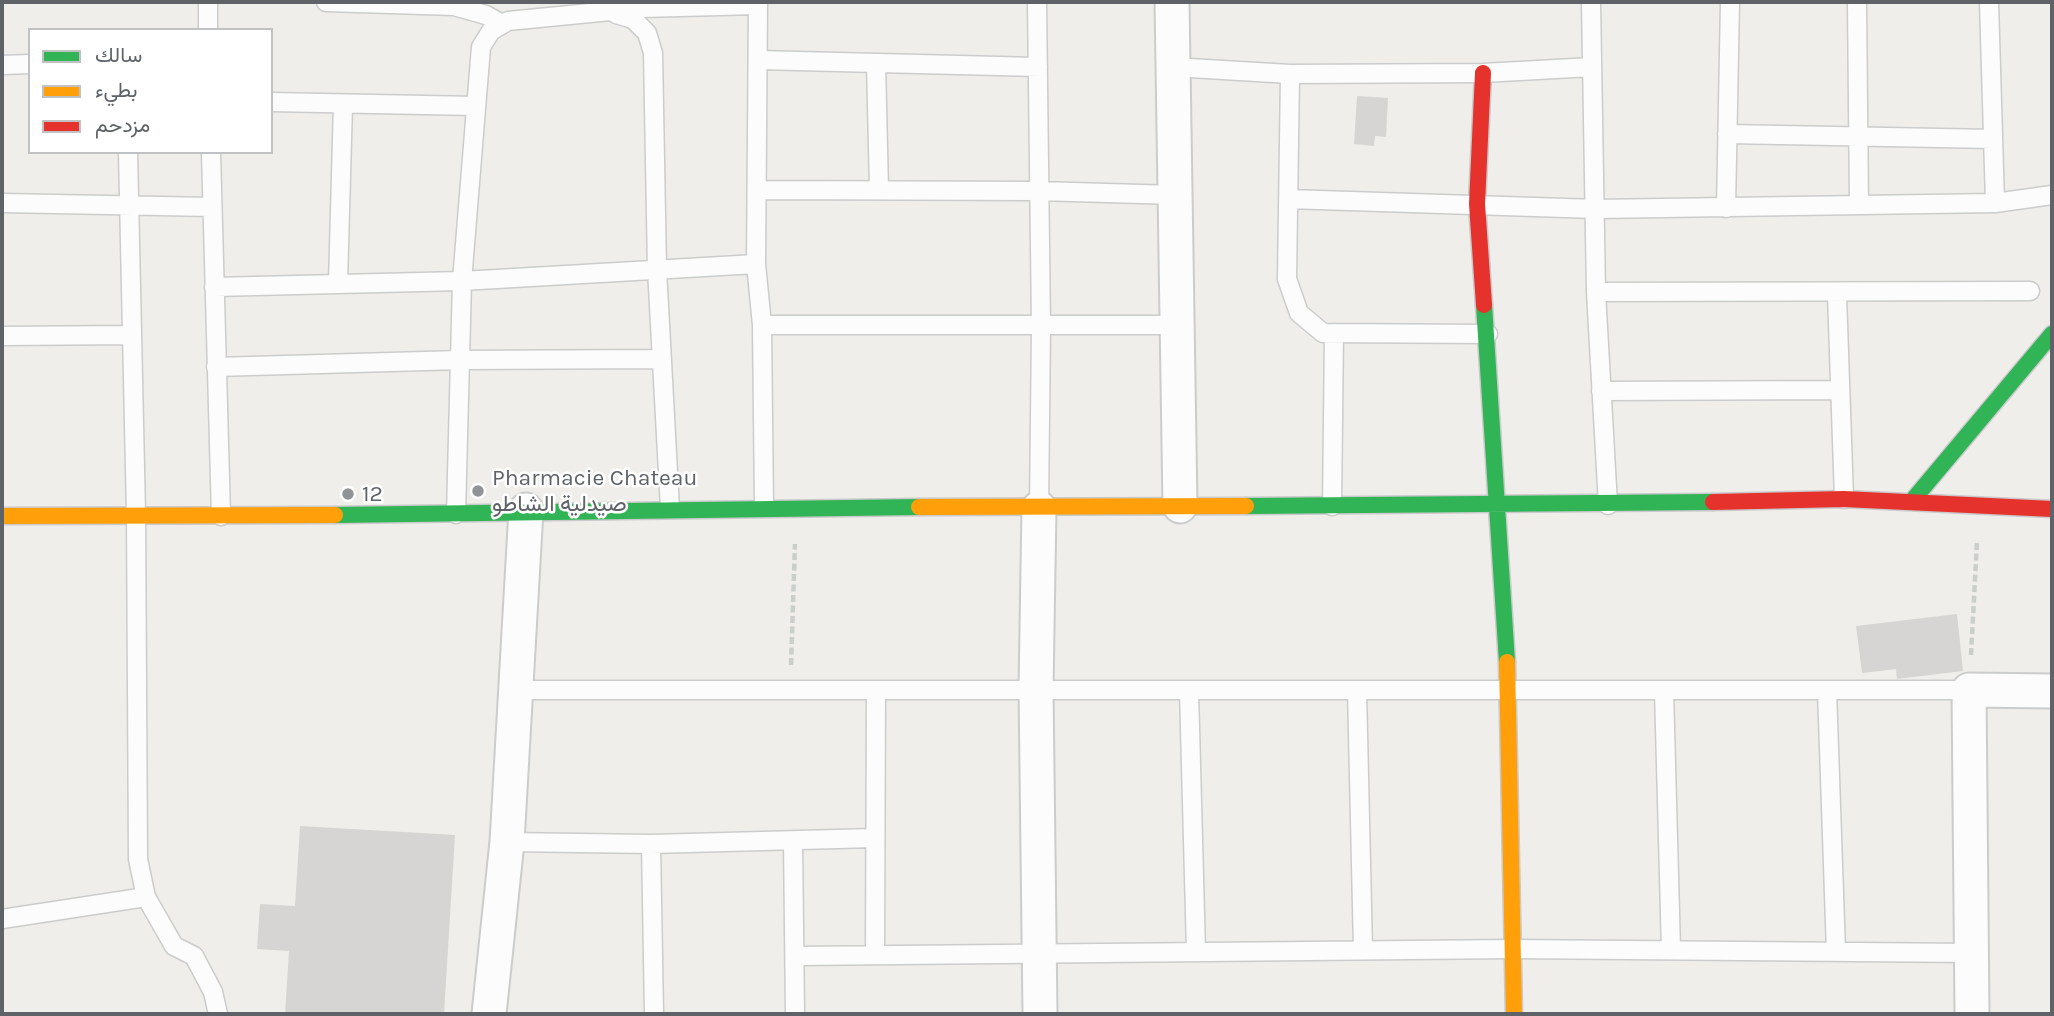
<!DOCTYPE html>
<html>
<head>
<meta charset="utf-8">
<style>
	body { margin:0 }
	#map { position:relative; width:2054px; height:1016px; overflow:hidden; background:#efeeea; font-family:Karla,Vazirmatn,sans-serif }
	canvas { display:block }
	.frame { position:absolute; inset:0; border:4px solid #5f6368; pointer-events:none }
	.legend { position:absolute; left:28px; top:28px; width:245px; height:126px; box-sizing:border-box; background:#fff; border:2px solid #bfc1c3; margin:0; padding:9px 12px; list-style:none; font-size:21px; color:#5f6368 }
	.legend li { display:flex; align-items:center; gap:14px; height:35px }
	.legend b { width:35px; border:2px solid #bfc1c3 }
</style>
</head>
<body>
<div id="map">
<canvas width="2054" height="1016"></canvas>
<div class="frame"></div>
<ul class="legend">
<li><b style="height:9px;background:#30b455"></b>سالك</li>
<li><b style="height:9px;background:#ff9f0a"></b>بطيء</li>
<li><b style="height:9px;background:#e5322d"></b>مزدحم</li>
</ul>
</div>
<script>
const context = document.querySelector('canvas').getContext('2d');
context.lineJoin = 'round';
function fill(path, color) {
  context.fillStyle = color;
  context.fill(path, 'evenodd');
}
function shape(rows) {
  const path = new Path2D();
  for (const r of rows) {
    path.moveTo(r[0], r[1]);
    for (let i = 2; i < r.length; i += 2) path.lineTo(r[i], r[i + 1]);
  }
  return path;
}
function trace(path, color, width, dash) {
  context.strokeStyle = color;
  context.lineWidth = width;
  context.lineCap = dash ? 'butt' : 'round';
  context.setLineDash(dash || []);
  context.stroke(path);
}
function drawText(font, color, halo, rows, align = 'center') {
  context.font = font + ' Karla,Vazirmatn,sans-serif';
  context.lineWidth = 5;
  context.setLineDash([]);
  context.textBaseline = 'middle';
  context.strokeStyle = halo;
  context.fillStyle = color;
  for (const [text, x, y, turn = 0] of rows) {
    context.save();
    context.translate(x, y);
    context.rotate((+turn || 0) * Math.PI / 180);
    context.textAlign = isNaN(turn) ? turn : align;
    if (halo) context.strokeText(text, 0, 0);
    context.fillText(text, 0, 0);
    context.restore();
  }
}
const building = shape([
	[1357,96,1388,98,1386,137,1375,136,1374,146,1354,144],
	[1957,614,1963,671,1897,679,1896,669,1862,673,1856,626],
	[300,826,455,835,444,1014,285,1014,289,951,257,949,260,904,295,906]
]);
const path = shape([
	[1971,655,1977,542],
	[791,665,795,544]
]);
const lane = shape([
	[208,2,208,30],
	[326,2,454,6,486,15,502,24],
	[758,2,756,264,762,325,764,507],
	[1037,2,1041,327,1039,508],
	[1591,2,1596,292,1608,505],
	[1857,2,1859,205],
	[1989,2,1995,203],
	[616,14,633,19,647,33,653,53,657,269,670,509],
	[758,60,1038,67],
	[876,63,879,190],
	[2,65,30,64],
	[1173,67,1290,74,1483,73,1592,67],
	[1290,74,1287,279,1299,313,1323,333,1488,334],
	[271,102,475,106],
	[1727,134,1993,139],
	[128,152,136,514,138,859,146,897,174,946,194,956,213,992,218,1014],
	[211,152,221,516],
	[758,190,1039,191,1175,195],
	[1288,199,1596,209,1995,203,2052,195],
	[2,203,212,207],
	[1726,208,1730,2],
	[338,283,343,104],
	[214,287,462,281,756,264],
	[1596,292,2030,291],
	[1837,294,1844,499],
	[762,325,1177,325],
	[2,336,132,335],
	[216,367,460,360,662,359],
	[1601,391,1840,390],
	[1332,506,1334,333],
	[456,514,462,281,481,47,491,31,508,21,641,8,758,5],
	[518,690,1969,690],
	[1189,690,1196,952],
	[1357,690,1363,950],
	[1664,690,1671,950],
	[1827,690,1836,952],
	[793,841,795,1014],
	[507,842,651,844,874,838],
	[651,844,654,1014],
	[2,919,146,897],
	[875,954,876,690],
	[796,956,1513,949,1971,953]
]);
const street = shape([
	[1172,2,1180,506],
	[1039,508,1036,689,1040,1014],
	[489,1014,507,842,526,510],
	[1972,1014,1969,690,2052,691]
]);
const fast = shape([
	[1484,305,1507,662],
	[1912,501,2052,334],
	[1246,506,1713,502],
	[335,515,919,507]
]);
const slow = shape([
	[919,507,1246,506],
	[2,516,335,515],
	[1507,662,1514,1014]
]);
const jam = shape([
	[1483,73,1477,204,1484,305],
	[1713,502,1844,499,2052,509]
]);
const markers = [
	[478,491,7,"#919496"],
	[348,494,7,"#919496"]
];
const poiNames = [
	["Pharmacie Chateau",492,478],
	["صيدلية الشاطو",492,504],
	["12",362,494]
];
fill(building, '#d6d5d3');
trace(lane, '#cbcccc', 21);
trace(street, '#cbcccc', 37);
trace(fast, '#cacacb', 19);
trace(slow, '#cacacb', 19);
trace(jam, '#cacacb', 19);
trace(path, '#cacfcc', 4.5, [7, 3.5]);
trace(lane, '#fdfcfc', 18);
trace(street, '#fdfcfc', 33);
trace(fast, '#30b455', 16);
trace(slow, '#ff9f0a', 16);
trace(jam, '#e5322d', 16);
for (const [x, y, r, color] of markers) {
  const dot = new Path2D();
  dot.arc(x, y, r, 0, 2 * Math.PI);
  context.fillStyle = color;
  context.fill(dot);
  trace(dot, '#fff', 2.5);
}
drawText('23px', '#5f6368', '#fff', poiNames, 'left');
</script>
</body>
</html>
